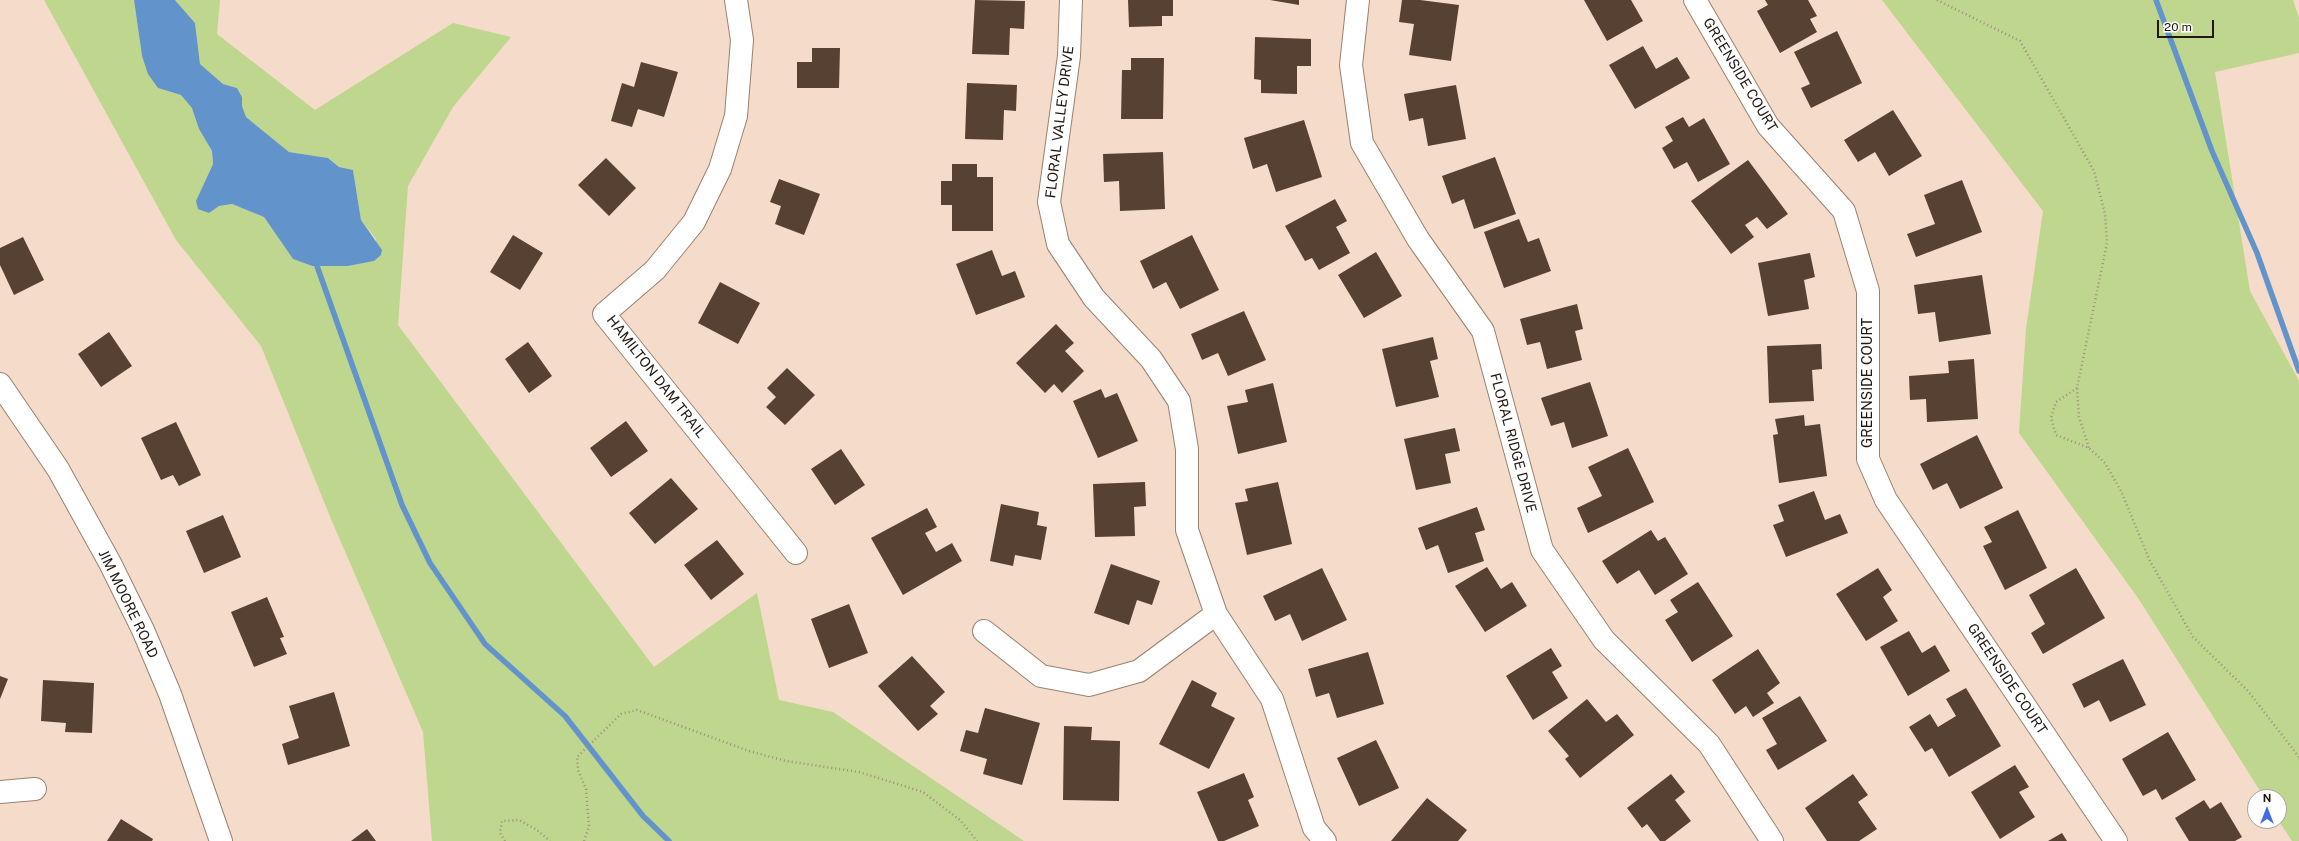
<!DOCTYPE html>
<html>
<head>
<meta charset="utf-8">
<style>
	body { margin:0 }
	#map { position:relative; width:2299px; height:841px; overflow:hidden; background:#f5dbc9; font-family:"Public Sans",sans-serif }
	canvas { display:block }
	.north { position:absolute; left:2247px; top:789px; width:40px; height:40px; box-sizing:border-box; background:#fff; border:1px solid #a6a3a0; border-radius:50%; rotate:0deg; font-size:11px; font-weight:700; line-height:16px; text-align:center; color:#211812 }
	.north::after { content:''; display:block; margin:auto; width:14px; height:18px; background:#456cdf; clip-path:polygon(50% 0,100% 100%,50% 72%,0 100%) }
	.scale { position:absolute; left:2157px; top:20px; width:57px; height:18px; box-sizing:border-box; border:2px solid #211812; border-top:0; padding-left:5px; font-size:12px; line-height:14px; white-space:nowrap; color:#211812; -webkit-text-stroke:3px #fff; paint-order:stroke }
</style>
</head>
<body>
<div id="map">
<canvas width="2299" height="841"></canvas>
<div class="north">N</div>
<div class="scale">20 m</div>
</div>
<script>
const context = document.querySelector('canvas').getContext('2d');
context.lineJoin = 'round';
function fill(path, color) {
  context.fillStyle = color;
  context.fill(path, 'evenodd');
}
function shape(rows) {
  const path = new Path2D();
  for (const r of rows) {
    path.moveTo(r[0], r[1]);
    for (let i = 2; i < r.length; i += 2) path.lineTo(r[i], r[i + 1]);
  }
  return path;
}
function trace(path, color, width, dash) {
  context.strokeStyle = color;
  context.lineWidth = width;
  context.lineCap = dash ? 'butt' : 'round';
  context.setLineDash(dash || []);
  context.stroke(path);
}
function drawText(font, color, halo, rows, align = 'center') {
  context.font = font + ' "Public Sans",sans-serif';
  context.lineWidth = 4;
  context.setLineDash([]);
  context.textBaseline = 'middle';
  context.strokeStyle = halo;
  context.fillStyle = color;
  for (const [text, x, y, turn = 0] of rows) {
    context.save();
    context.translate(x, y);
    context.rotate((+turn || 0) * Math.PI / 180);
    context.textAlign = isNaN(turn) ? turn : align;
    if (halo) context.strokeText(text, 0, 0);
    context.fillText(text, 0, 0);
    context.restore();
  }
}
const green = shape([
	[44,0,134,0,142,56,158,88,181,95,193,108,199,129,212,151,213,164,202,188,209,213,219,206,232,204,264,217,293,259,312,266,348,266,374,261,376,239,361,220,353,170,339,167,328,158,289,152,246,117,242,106,242,97,237,88,223,84,200,64,195,23,175,0,220,0,217,34,315,110,453,23,511,37,453,107,408,186,398,325,654,667,757,593,779,700,833,712,1024,841,432,841,423,732,331,519,261,346,176,240],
	[1882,0,2293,0,2299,18,2299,53,2215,72,2250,291,2299,381,2299,841,2292,841,2279,821,2279,797,2264,797,2138,598,2019,433,2026,329,2043,211]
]);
const water = shape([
	[134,0,175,0,195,23,200,64,223,84,237,88,242,97,242,106,246,117,289,152,328,158,339,167,353,170,361,220,382,250,381,255,374,261,348,266,312,266,293,259,264,217,232,204,219,206,209,213,198,209,196,201,213,164,212,151,199,129,192,108,181,95,158,88,148,74,142,56]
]);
const stream = shape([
	[2156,0,2212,151,2257,253,2299,371],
	[317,266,402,505,430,563,485,644,565,716,643,816,669,841]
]);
const building = shape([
	[975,0,1025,1,1024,29,1010,28,1009,55,972,54],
	[1128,0,1173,0,1173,16,1162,16,1162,26,1129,27],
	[1270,0,1299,0,1299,5],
	[1402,0,1420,0,1459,5,1451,61,1409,55,1414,24,1399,22],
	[1584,0,1631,0,1643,21,1607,41],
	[1765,0,1808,0,1817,16,1810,19,1817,32,1780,53,1757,11,1768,5],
	[1837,31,1862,83,1811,108,1801,88,1810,84,1794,52],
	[1255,37,1311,39,1311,66,1297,66,1297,94,1261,93,1261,80,1254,79],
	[1643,46,1656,69,1677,57,1690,78,1635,109,1609,65],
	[812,48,840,48,839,88,797,88,797,62,812,62],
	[1131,58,1164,58,1163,119,1121,119,1122,70,1131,70],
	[641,62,678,72,664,117,638,109,632,127,611,121,622,83,634,87],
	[967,83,1017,85,1016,111,1004,110,1003,140,965,139],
	[1456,85,1466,139,1428,146,1423,118,1409,121,1404,94],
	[1893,110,1922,156,1889,176,1875,152,1858,162,1844,140],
	[1683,117,1689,127,1704,118,1730,164,1698,182,1687,162,1674,169,1662,148,1673,141,1665,127],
	[1304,120,1322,177,1276,192,1267,164,1253,169,1244,138],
	[1163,152,1165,209,1120,211,1119,181,1104,182,1103,154],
	[1495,157,1516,214,1474,229,1464,199,1452,204,1442,176],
	[606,158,636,188,609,216,578,185],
	[1748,160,1788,214,1767,229,1757,217,1745,225,1754,237,1731,254,1691,201],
	[952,164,977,164,977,177,993,177,993,231,952,231,952,205,941,205,941,181,952,181],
	[779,179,820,194,804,235,775,224,781,206,770,202],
	[1962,180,1982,232,1916,257,1907,234,1935,224,1924,195],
	[1335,199,1347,221,1336,227,1350,253,1319,270,1312,258,1305,261,1285,226],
	[1519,219,1528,242,1539,238,1551,271,1504,288,1484,232],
	[513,235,543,253,520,290,490,272],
	[1192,235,1219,290,1180,309,1166,282,1153,289,1140,261],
	[23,237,44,280,14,295,0,265,0,248],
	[992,250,1002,276,1015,271,1025,297,976,315,956,264],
	[1376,252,1402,296,1364,318,1338,275],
	[1810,253,1815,277,1804,280,1809,309,1768,316,1758,263],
	[1982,275,1991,334,1939,342,1935,312,1918,314,1914,285],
	[720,282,760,303,738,344,698,323],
	[1577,304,1583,329,1575,331,1582,360,1547,369,1540,342,1527,345,1520,319],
	[1244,311,1266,360,1228,376,1218,353,1202,360,1191,334],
	[1056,324,1074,343,1065,351,1084,371,1062,393,1054,384,1045,393,1016,363],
	[109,332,132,366,101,387,78,354],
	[1433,337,1438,359,1430,361,1439,397,1396,407,1382,349],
	[528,342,552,376,529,393,505,359],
	[1821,344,1822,369,1812,370,1814,401,1769,403,1767,346],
	[1974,359,1978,419,1927,422,1926,399,1910,400,1909,376,1949,373,1948,361],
	[787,368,815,395,785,425,766,407,776,397,767,388],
	[1590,382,1608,436,1572,448,1564,422,1551,426,1541,398],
	[1273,383,1287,442,1238,454,1227,406,1248,402,1245,390],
	[1101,389,1105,398,1117,393,1138,441,1098,458,1073,401],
	[1804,415,1805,426,1820,424,1827,476,1779,483,1773,435,1778,434,1775,419],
	[626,421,648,451,611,477,590,448],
	[176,422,201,475,179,486,173,475,161,480,141,438],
	[1455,428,1460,451,1445,454,1451,483,1416,490,1404,439],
	[1977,435,2003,488,1960,509,1947,483,1933,490,1920,464],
	[1628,448,1654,502,1588,533,1577,508,1602,496,1588,467],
	[841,449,865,485,835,505,811,469],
	[671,478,698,509,655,544,629,513],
	[1145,482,1146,506,1134,507,1135,536,1095,537,1093,484],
	[1278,482,1292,544,1247,555,1235,503,1248,501,1245,489],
	[1814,491,1825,520,1840,514,1848,533,1786,557,1773,525,1784,521,1778,505],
	[1001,504,1039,512,1037,525,1047,527,1041,560,1015,555,1013,566,990,561],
	[1477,507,1485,530,1475,533,1484,561,1448,573,1438,545,1426,550,1418,528],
	[927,508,937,527,925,533,936,552,952,543,962,561,903,595,871,538],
	[2018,510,2047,568,2005,590,1983,546,1992,542,1984,527],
	[223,515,241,557,204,573,186,531],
	[1651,530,1658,541,1665,537,1688,574,1655,595,1639,570,1617,584,1602,561],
	[717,540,744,574,711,600,684,565],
	[1111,564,1160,581,1152,605,1137,600,1129,625,1094,613],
	[1487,567,1501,589,1512,582,1527,606,1485,632,1455,586],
	[1322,568,1347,620,1302,641,1290,614,1275,621,1263,596],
	[1878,568,1892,590,1883,597,1898,621,1866,641,1836,594],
	[2076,568,2105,618,2043,654,2031,633,2045,624,2029,595],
	[1698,582,1733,636,1692,662,1665,620,1678,612,1670,600],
	[267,597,284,637,280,638,287,654,254,667,231,612],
	[849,604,868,653,829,668,811,619],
	[1909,631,1922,653,1935,645,1950,671,1908,696,1880,647],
	[1551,648,1562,666,1552,672,1568,698,1533,720,1506,676],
	[1758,649,1780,683,1767,693,1774,703,1753,717,1746,706,1735,714,1712,680],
	[1368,652,1384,704,1337,718,1329,693,1316,697,1308,669],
	[912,656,945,692,930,706,938,714,918,731,878,686],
	[2123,659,2146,705,2110,722,2099,700,2084,708,2072,684],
	[0,676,8,679,0,699],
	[43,680,94,683,92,733,65,732,66,723,41,721],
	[1192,680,1217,693,1211,706,1235,718,1209,769,1159,744],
	[1966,688,2001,746,1949,777,1932,748,1925,752,1909,727,1930,714,1938,727,1956,716,1946,699],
	[334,692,350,746,288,765,282,744,299,738,289,706],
	[1800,696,1827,741,1778,770,1766,750,1777,744,1762,718],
	[1587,699,1606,722,1617,714,1634,735,1580,778,1565,759,1569,756,1548,731],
	[985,708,1040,723,1022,785,983,774,987,759,960,751,966,730,978,733],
	[1064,726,1092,727,1091,740,1120,741,1119,801,1063,800],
	[2168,732,2196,780,2162,800,2156,789,2143,796,2122,759],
	[1376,740,1399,788,1359,806,1337,758],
	[2015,765,2029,787,2019,792,2035,817,2000,839,1971,792],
	[1244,773,1254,797,1248,800,1259,826,1224,841,1218,841,1197,792],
	[1671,774,1685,792,1675,800,1691,821,1665,841,1660,841,1647,824,1642,828,1627,808],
	[1853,774,1868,795,1858,802,1877,829,1859,841,1827,841,1805,808],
	[1427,798,1467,830,1458,841,1391,841],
	[2204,800,2210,809,2221,802,2242,837,2235,841,2189,841,2175,818],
	[121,819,153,839,152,841,107,841],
	[367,829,376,841,351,841],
	[2062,833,2067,841,2048,841]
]);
const path = shape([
	[1937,0,2020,41,2094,171,2105,214,2107,243,2077,388,2079,417,2089,448],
	[2077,388,2056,402,2051,418,2056,435,2089,448,2105,463,2121,491,2150,561,2193,637,2248,691,2299,757],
	[505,841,500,833,502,821,519,820,537,830,550,841],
	[584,841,589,827,586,789,578,770,577,757,621,714,637,710,749,751,786,761,859,772,923,792,960,820,977,841]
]);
const minor = shape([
	[736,0,742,40,736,116,720,169,694,222,655,270,604,314,796,553],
	[1071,0,1069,56,1049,202,1058,244,1094,298,1151,359,1179,401,1187,449,1187,530,1216,614,1272,699,1314,828,1325,841],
	[1358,0,1351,65,1362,143,1418,239,1483,331,1542,550,1604,640,1709,744,1772,841],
	[1695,0,1768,126,1844,211,1868,291,1868,459,1886,500,2116,841],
	[0,384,58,469,110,563,143,630,170,694,221,841],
	[984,631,1041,676,1089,685,1139,671,1216,614],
	[0,792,35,789]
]);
const streetNames = [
	["GREENSIDE COURT",1740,75,59],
	["FLORAL VALLEY DRIVE",1060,122,-83],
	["HAMILTON DAM TRAIL",656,377,52],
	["GREENSIDE COURT",1868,383,-90],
	["FLORAL RIDGE DRIVE",1513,443,75],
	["JIM MOORE ROAD",128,604,64],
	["GREENSIDE COURT",2007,679,56]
];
fill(green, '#bed68e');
fill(water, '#6293cb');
trace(stream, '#6293cb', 5.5);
fill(building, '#564132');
trace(minor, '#998271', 24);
trace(path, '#a08d80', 2.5, [1, 3]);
trace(minor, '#fff', 22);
drawText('14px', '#211812', '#fff', streetNames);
</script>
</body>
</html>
